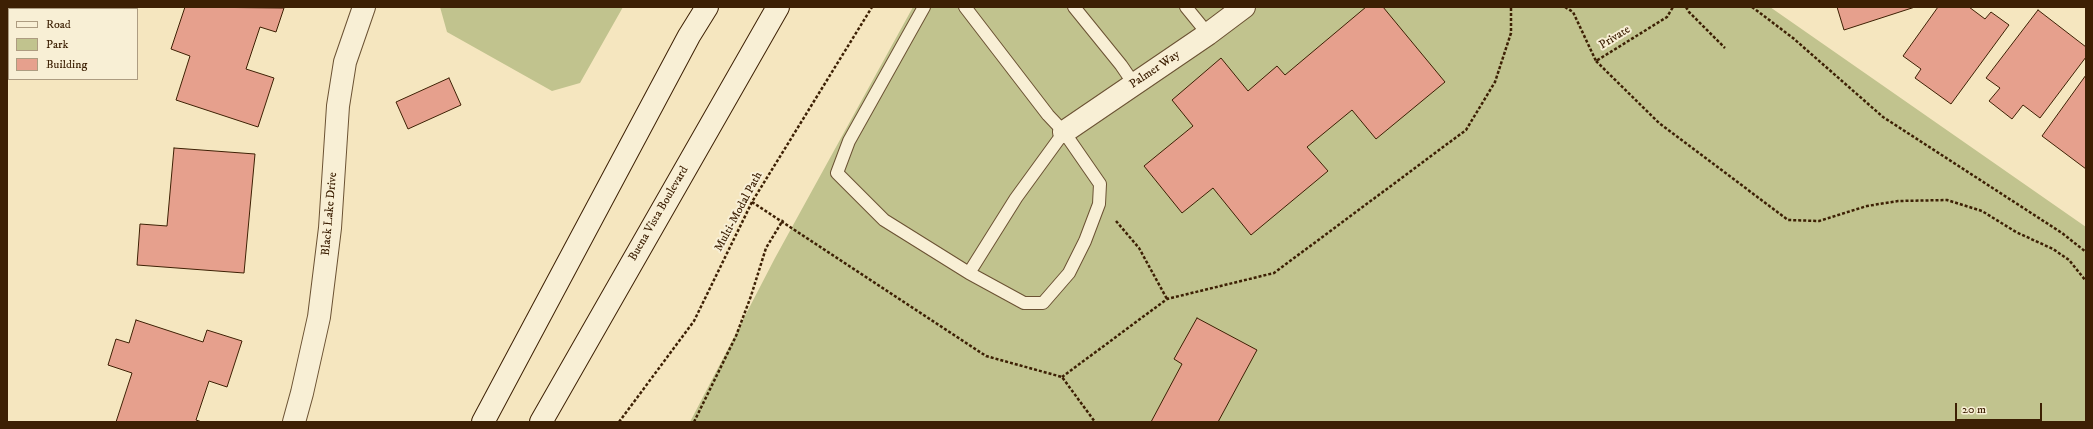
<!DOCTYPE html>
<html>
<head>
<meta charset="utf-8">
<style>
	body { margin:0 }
	#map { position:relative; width:2093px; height:429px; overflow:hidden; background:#f5e6bf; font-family:"IM FELL DW Pica",serif }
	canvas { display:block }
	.frame { position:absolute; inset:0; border:8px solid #3d2004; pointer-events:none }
	.legend { position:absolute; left:8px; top:8px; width:130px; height:72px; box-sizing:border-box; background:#f8efd5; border:1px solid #ad9c81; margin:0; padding:5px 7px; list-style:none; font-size:12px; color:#3d2004 }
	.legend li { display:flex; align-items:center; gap:8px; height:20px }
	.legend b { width:20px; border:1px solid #ad9c81 }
	.scale { position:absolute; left:1955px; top:403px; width:87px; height:18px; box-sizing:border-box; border:2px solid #3d2004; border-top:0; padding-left:5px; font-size:12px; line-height:14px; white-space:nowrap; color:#3d2004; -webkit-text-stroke:3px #f8efd5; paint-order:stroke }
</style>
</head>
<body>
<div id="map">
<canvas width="2093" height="429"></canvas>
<div class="frame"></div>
<ul class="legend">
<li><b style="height:5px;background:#f8efd5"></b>Road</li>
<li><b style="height:11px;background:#c1c38e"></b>Park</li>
<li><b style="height:11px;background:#e6a08d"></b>Building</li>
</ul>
<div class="scale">20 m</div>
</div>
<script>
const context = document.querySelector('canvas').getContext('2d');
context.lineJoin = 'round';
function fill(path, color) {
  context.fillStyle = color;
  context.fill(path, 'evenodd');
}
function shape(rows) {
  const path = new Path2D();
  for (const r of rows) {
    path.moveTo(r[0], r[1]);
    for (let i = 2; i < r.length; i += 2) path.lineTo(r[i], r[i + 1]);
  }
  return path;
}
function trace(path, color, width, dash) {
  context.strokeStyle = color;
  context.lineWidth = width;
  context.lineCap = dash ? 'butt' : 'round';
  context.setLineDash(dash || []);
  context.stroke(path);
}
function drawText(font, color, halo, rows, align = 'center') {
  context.font = font + ' "IM FELL DW Pica",serif';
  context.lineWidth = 4;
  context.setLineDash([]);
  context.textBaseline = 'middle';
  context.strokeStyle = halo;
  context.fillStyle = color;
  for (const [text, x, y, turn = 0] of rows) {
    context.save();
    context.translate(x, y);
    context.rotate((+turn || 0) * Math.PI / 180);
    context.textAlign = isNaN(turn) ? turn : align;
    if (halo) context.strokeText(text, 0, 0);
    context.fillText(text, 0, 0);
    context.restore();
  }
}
const green = shape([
	[440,7,623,7,580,83,552,91,447,32],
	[913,7,1770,7,2086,227,2086,422,690,422,775,258]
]);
const building = shape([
	[185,7,284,8,276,32,260,27,246,69,274,78,258,127,176,100,190,56,171,49,185,7],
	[1366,7,1383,7,1445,82,1376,139,1352,110,1307,147,1328,171,1251,235,1213,188,1182,213,1144,166,1193,126,1172,100,1221,58,1248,91,1277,66,1285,75,1366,7],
	[1837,7,1915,7,1844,30,1837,7],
	[1938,7,1969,7,1985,19,1991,12,2009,25,1951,104,1915,78,1921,69,1903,56,1938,7],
	[2038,10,2086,47,2086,57,2040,118,2023,105,2012,119,1989,101,2000,88,1986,78,2038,10],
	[2086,75,2086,169,2042,136,2086,75],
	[449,78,461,105,408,129,396,102,449,78],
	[174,148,255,154,244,273,137,265,140,224,167,226,174,148],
	[1197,318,1257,350,1218,422,1151,422,1182,364,1174,359,1197,318],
	[136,320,203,342,207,330,242,341,227,387,209,381,196,420,202,422,116,422,132,373,108,365,116,339,129,343,136,320]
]);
const path = shape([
	[1565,7,1573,12,1596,61,1667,17,1673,7],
	[1686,7,1689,12,1725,48],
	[1752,7,1793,38,1883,117,2062,233,2086,252],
	[1596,61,1659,123,1788,220,1819,221,1867,206,1898,201,1947,200,1982,211,2016,232,2053,249,2069,260,2086,281],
	[752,202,986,356,1062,377,1095,422],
	[1116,221,1139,248,1167,299],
	[1062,377,1167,299,1274,273,1466,130,1495,82,1511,33,1511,7],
	[619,422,694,321,752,202,872,7],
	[694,422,736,336,751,296,766,248,783,220]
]);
const service = shape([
	[924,7,849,141,837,173,884,220,969,273,1024,303,1043,303,1069,273,1085,241,1099,204,1100,184,1064,132,1048,115,965,7],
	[1074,7,1121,65,1134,84],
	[1186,7,1208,34],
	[969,273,1016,198,1064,132]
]);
const minor = shape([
	[1064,132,1208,34,1244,7],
	[294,422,302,393,319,317,330,228,338,106,345,62,364,7]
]);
const secondary = shape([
	[483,422,689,36,707,7],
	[541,422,778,7]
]);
const streetNames = [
	["Private",1615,38,-32],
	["Palmer Way",1155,70,-34],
	["Multi-Modal Path",739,212,-62],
	["Black Lake Drive",330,214,-85],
	["Buena Vista Boulevard",659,214,-60]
];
fill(green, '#c1c38e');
fill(building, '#e6a08d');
trace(building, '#3d2004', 1);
trace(service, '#6b5233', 14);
trace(minor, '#6b5233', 24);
trace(secondary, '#3d2004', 24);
trace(path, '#3d2004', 2.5, [3, 2]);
trace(service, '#f8efd5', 12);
trace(minor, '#f8efd5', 22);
trace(secondary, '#f8efd5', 22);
drawText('12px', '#3d2004', '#f8efd5', streetNames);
</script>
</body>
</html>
